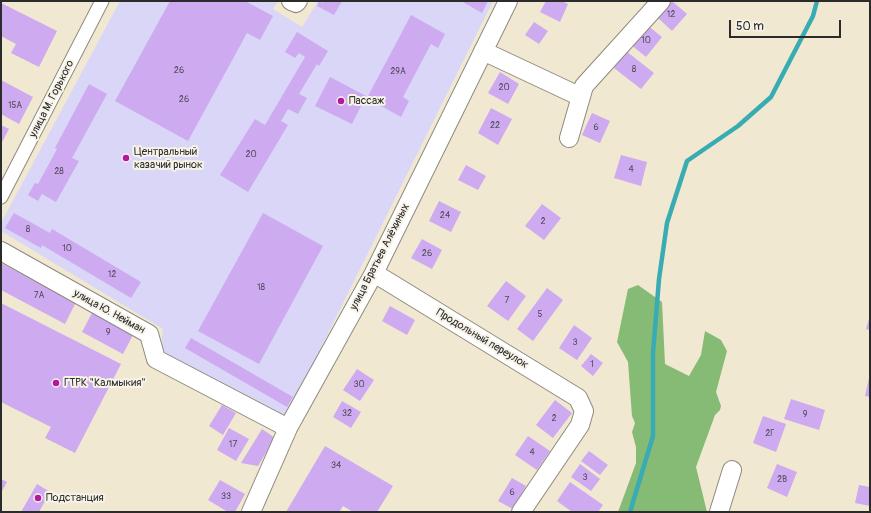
<!DOCTYPE html>
<html>
<head>
<meta charset="utf-8">
<style>
	body { margin:0 }
	#map { position:relative; width:871px; height:513px; overflow:hidden; background:#f0e8d0; font-family:Pangolin,sans-serif }
	canvas { display:block }
	.frame { position:absolute; inset:0; border:2px solid #2b2b2b; pointer-events:none }
	.scale { position:absolute; left:729px; top:20px; width:112px; height:18px; box-sizing:border-box; border:2px solid #2b2b2b; border-top:0; padding-left:5px; font-size:12px; line-height:14px; white-space:nowrap; color:#2b2b2b; -webkit-text-stroke:3px #f7f3e8; paint-order:stroke }
</style>
</head>
<body>
<div id="map">
<canvas width="871" height="513"></canvas>
<div class="frame"></div>
<div class="scale">50 m</div>
</div>
<script>
const context = document.querySelector('canvas').getContext('2d');
context.lineJoin = 'round';
function fill(path, color) {
  context.fillStyle = color;
  context.fill(path, 'evenodd');
}
function shape(rows) {
  const path = new Path2D();
  for (const r of rows) {
    path.moveTo(r[0], r[1]);
    for (let i = 2; i < r.length; i += 2) path.lineTo(r[i], r[i + 1]);
  }
  return path;
}
function trace(path, color, width, dash) {
  context.strokeStyle = color;
  context.lineWidth = width;
  context.lineCap = dash ? 'butt' : 'round';
  context.setLineDash(dash || []);
  context.stroke(path);
}
function drawText(font, color, halo, rows, align = 'center') {
  context.font = font + ' Pangolin,sans-serif';
  context.lineWidth = 4;
  context.setLineDash([]);
  context.textBaseline = 'middle';
  context.strokeStyle = halo;
  context.fillStyle = color;
  for (const [text, x, y, turn = 0] of rows) {
    context.save();
    context.translate(x, y);
    context.rotate((+turn || 0) * Math.PI / 180);
    context.textAlign = isNaN(turn) ? turn : align;
    if (halo) context.strokeText(text, 0, 0);
    context.fillText(text, 0, 0);
    context.restore();
  }
}
const built = shape([
	[120,1,278,1,273,9,302,27,318,1,493,1,286,418,160,351,163,329,1,231,1,223]
]);
const forest = shape([
	[638,285,662,302,665,364,689,376,701,355,705,331,721,340,727,351,716,392,721,406,720,410,715,415,696,467,707,512,618,512,636,463,636,447,632,432,635,423,632,416,628,362,617,342,628,289]
]);
const stream = shape([
	[630,512,653,436,653,353,659,279,667,223,687,161,738,126,771,97,813,16,817,1]
]);
const building = shape([
	[170,1,245,1,273,16,260,40,247,33,188,141,115,101],
	[319,1,323,3,324,1,342,1,334,15,317,6],
	[461,1,488,1,482,13],
	[546,1,562,1,568,4,560,22,540,12],
	[669,1,672,1,687,14,672,31,656,16],
	[1,3,57,31,39,67,11,53,16,44,1,36],
	[411,15,445,34,438,48,431,44,403,97,409,101,401,117,367,98],
	[534,22,548,31,539,44,525,35],
	[647,25,662,37,646,57,630,44],
	[297,32,328,51,319,66,317,64,299,94,307,98,298,114,288,109,281,121,288,125,248,192,220,175,255,119,265,125,305,57,299,53,295,58,285,52],
	[626,51,654,73,641,89,614,68],
	[500,72,519,84,508,104,488,93],
	[330,77,366,96,352,124,315,106],
	[1,80,33,97,19,124,1,114],
	[89,84,107,94,72,158,79,161,56,202,42,194,38,201,28,195,35,183,38,184,57,149,55,148],
	[491,108,512,119,498,145,478,133],
	[592,113,610,121,600,143,582,135],
	[1,125,9,129,1,144],
	[621,155,647,162,641,186,614,178],
	[466,165,486,176,478,190,458,180],
	[439,201,461,212,451,232,429,221],
	[542,204,561,218,544,240,525,226],
	[14,213,50,233,52,229,141,282,131,298,42,245,41,248,5,228],
	[263,213,323,246,259,364,198,331],
	[422,239,442,250,432,269,411,258],
	[1,263,76,302,65,324,1,290],
	[506,281,526,296,508,321,487,306],
	[547,288,563,300,533,341,517,329],
	[1,303,121,364,75,453,45,438,51,427,1,402],
	[390,306,415,320,407,335,382,321],
	[93,311,134,333,123,354,82,332],
	[870,315,870,330,866,329],
	[574,325,592,338,577,360,559,348],
	[191,338,293,397,287,407,185,348],
	[591,354,603,363,593,376,581,366],
	[357,369,374,380,360,401,343,390],
	[869,378,870,378,870,397,865,396],
	[791,399,825,410,819,430,784,419],
	[555,400,572,413,553,438,536,425],
	[342,401,361,412,351,428,333,417],
	[222,405,236,413,223,435,209,426],
	[763,416,786,424,776,452,753,443],
	[229,428,249,439,236,461,217,450],
	[262,429,275,438,258,466,241,463],
	[528,436,550,451,537,470,515,455],
	[325,446,393,486,377,512,353,512,343,506,339,512,286,512],
	[589,451,608,465,600,475,581,461],
	[580,464,600,479,591,491,571,477],
	[777,464,797,472,787,497,767,488],
	[512,478,526,486,513,509,498,501],
	[1,479,7,482,1,493],
	[220,480,245,494,235,512,228,512,208,500],
	[570,482,603,505,598,512,572,512,557,501],
	[37,484,50,492,39,512,21,512],
	[859,485,870,487,870,506,855,503]
]);
const pedestrian = shape([
	[1,197,102,1]
]);
const minor = shape([
	[291,1,296,3,298,1],
	[483,51,581,97],
	[569,138,584,86,661,1],
	[1,251,149,334,156,359,288,428],
	[374,273,578,398,584,411,580,425,521,512],
	[251,512,288,428,374,273,508,1],
	[719,512,732,470]
]);
const markers = [
	[341,101,4,"#b5179e"],
	[126,158,4,"#b5179e"],
	[56,383,4,"#b5179e"],
	[38,498,4,"#b5179e"]
];
const numberNames = [
	["12",671,15],
	["10",646,41],
	["8",634,70],
	["26",179,71],
	["29А",398,72],
	["20",504,88],
	["26",184,100],
	["15А",15,106],
	["22",495,126],
	["6",596,128],
	["20",251,155],
	["4",631,170],
	["28",59,172],
	["24",445,216],
	["2",543,222],
	["8",28,230],
	["10",67,249],
	["26",427,254],
	["12",112,275],
	["18",261,288],
	["7А",39,296],
	["7",507,301],
	["5",540,315],
	["9",108,333],
	["3",575,343],
	["1",592,365],
	["30",359,385],
	["32",347,414],
	["9",805,415],
	["2",554,419],
	["2Г",770,434],
	["17",233,445],
	["4",532,453],
	["34",336,466],
	["3",585,478],
	["2В",782,480],
	["6",512,493],
	["33",226,497]
];
const streetNames = [
	["улица М. Горького",52,99,-63],
	["улица Братьев Алёхиных",380,257,-63],
	["улица Ю. Нейман",109,312,29],
	["Продольный переулок",482,339,31]
];
const poiNames = [
	["Пассаж",349,101],
	["Центральный",134,152],
	["казачий рынок",134,165],
	["ГТРК \"Калмыкия\"",64,383],
	["Подстанция",46,498]
];
fill(built, '#dad6f7');
fill(forest, '#86bb76');
trace(stream, '#39abb3', 4.5);
fill(building, '#ceaaf1');
trace(pedestrian, '#8e8a7e', 15);
trace(minor, '#8e8a7e', 20);
trace(pedestrian, '#fff', 13);
trace(minor, '#fff', 18);
for (const [x, y, r, color] of markers) {
  const dot = new Path2D();
  dot.arc(x, y, r, 0, 2 * Math.PI);
  context.fillStyle = color;
  context.fill(dot);
  trace(dot, '#f7f3e8', 1.5);
}
drawText('9px', '#544b5c', null, numberNames);
drawText('11px', '#2b2b2b', '#f7f3e8', streetNames);
drawText('11px', '#2b2b2b', '#f7f3e8', poiNames, 'left');
</script>
</body>
</html>
